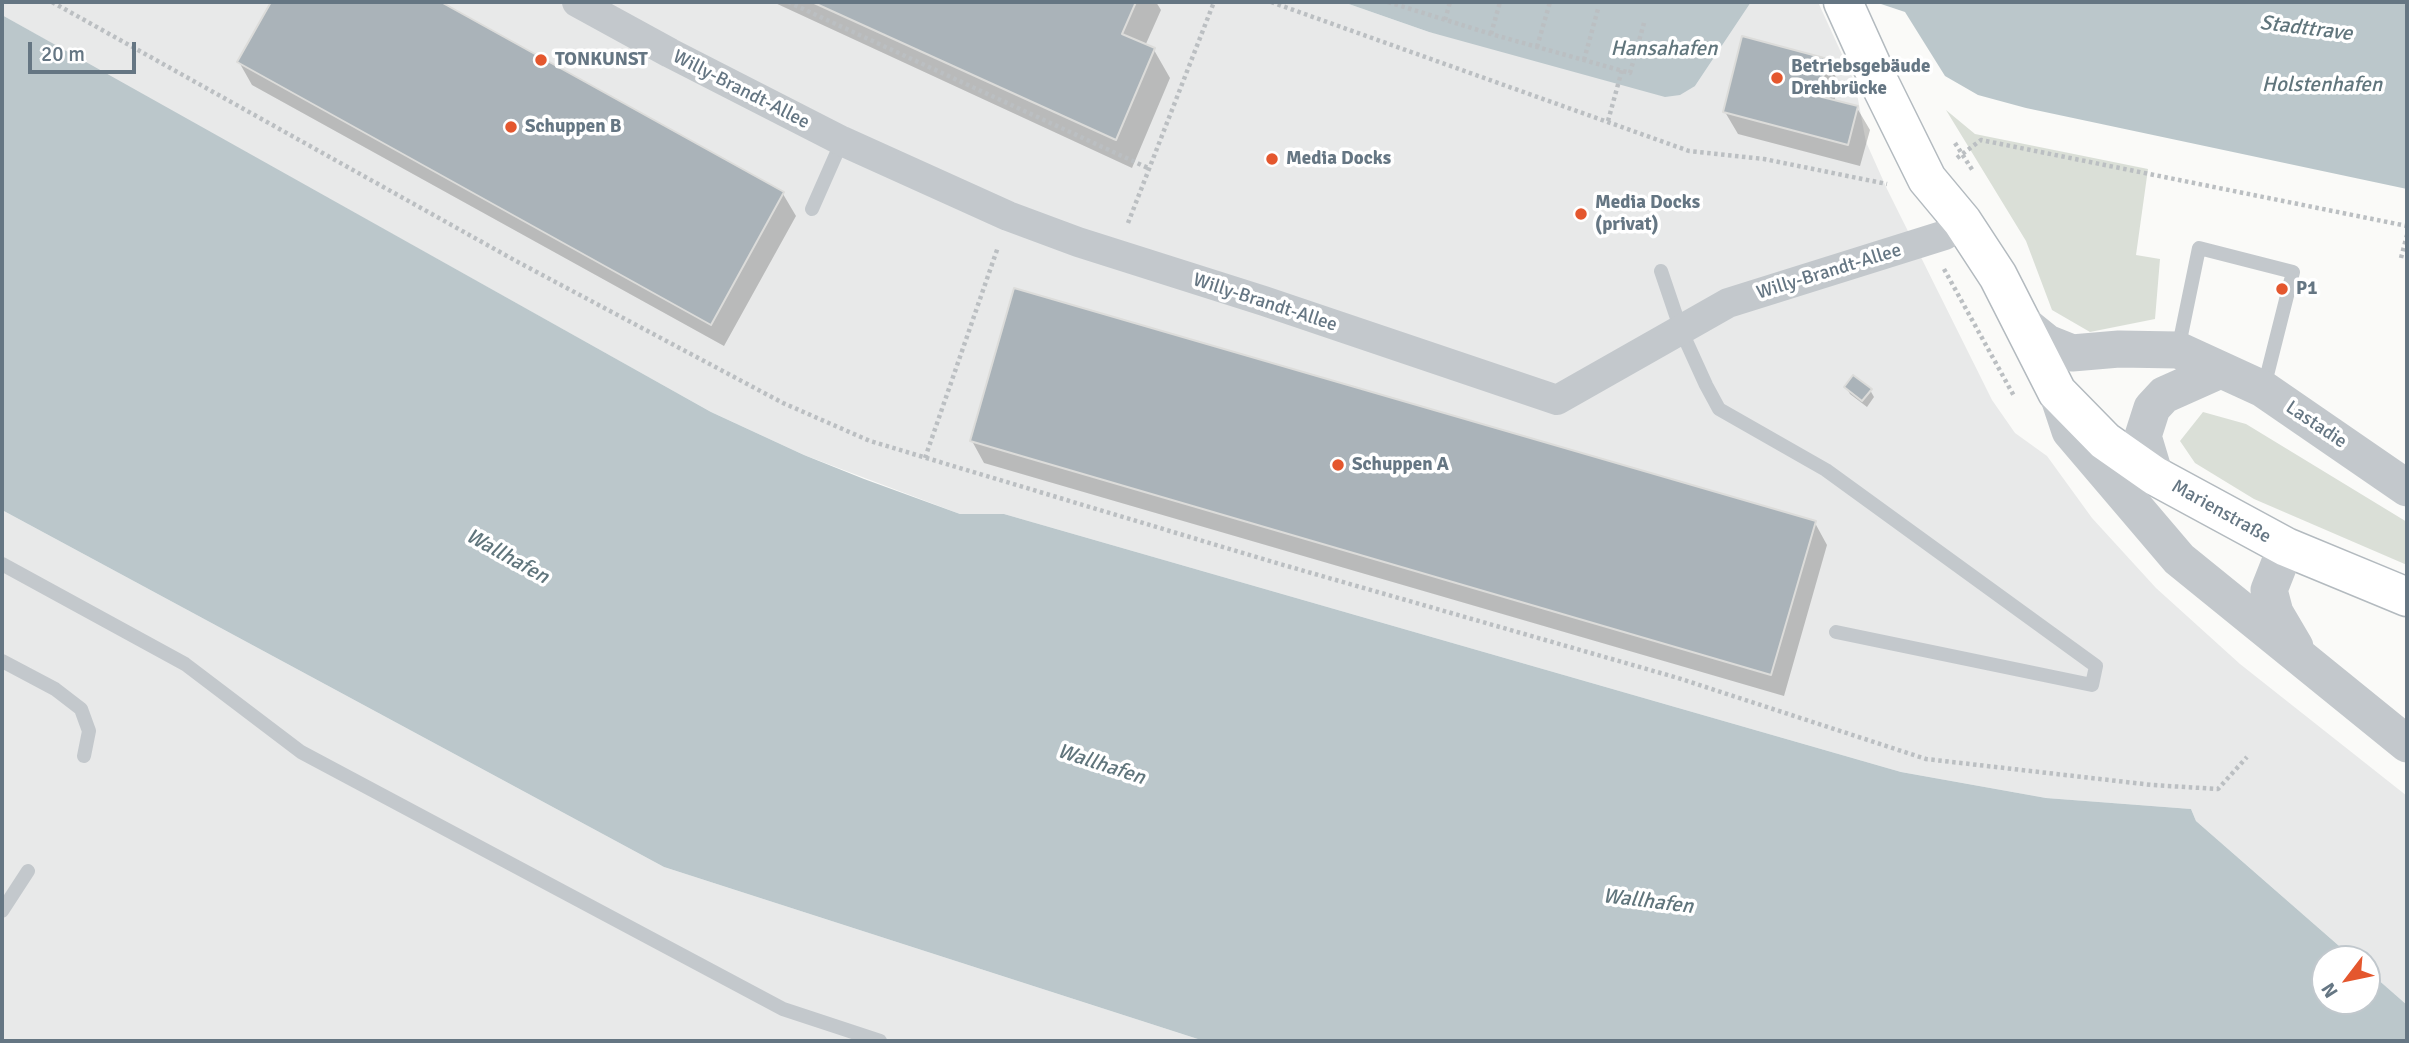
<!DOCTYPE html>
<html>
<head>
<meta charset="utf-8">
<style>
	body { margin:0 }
	#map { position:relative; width:2409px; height:1043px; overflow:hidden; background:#fafaf8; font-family:Signika,sans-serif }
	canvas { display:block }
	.frame { position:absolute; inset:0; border:4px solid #657683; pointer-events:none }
	.north { position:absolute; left:2311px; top:945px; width:70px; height:70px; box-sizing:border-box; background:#fff; border:2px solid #c1c8cd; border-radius:50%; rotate:238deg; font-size:19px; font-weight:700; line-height:28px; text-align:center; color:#657683 }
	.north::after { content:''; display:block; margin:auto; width:24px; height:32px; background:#e4572e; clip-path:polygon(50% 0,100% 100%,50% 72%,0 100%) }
	.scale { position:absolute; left:28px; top:42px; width:108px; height:32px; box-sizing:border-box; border:4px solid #657683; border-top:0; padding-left:9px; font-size:21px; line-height:24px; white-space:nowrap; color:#657683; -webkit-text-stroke:5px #fff; paint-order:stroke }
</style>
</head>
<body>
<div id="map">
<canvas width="2409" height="1043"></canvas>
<div class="frame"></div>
<div class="north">N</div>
<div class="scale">20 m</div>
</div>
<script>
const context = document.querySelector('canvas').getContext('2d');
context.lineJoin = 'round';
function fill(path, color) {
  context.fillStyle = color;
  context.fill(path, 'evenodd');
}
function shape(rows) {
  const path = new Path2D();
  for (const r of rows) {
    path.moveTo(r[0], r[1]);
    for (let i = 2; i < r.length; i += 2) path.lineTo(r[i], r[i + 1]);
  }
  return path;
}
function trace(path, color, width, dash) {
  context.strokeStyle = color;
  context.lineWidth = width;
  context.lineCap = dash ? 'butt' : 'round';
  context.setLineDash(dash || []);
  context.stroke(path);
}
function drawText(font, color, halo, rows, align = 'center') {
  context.font = font + ' Signika,sans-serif';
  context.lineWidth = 7;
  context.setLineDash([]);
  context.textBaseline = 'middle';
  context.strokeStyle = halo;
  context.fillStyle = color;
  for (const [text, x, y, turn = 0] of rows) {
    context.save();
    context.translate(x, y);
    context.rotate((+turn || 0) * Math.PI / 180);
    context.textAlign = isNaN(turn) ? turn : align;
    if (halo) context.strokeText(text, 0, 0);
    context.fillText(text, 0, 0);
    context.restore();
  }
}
const built = shape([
	[2,2,1343,2,1429,32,1695,86,1751,2,1818,2,1855,83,1866,142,1887,189,1992,400,2015,433,2047,456,2092,518,2156,588,2240,664,2407,796,2407,1005,2367,970,2367,959,2354,959,2196,821,2191,809,2046,798,1901,772,1004,514,960,514,804,455,711,412,88,64,2,15],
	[2,510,664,867,1204,1041,2,1041]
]);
const green = shape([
	[1946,110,1975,134,2148,169,2136,255,2160,259,2155,319,2090,332,2052,310,2026,241],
	[2203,412,2246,424,2407,522,2407,565,2254,499,2195,463,2180,441]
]);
const water = shape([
	[1343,2,1751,2,1695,86,1680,95,1665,97,1429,32],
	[1875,2,2407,2,2407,189,2026,108,1978,95,1945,76,1905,12],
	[2,15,711,412,804,455,864,479,960,514,1004,514,1901,772,2046,798,2191,809,2196,821,2354,959,2325,959,2325,1001,2367,1001,2367,970,2407,1005,2407,1041,1204,1041,664,867,2,510]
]);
const shadow = shape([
	[273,2,437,2,783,194,796,216,724,346,252,85,239,62],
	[773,2,1156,2,1161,10,1145,46,1154,50,1170,78,1132,168],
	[1827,61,1839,83,1834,102,1857,108,1870,130,1860,166,1738,134,1725,112],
	[1846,387,1870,390,1874,397,1867,407,1850,394],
	[972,441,1815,523,1827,545,1784,696,984,463]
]);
const building = shape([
	[271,2,441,2,784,192,711,325,237,62,271,2],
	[812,2,1136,2,1122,34,1155,48,1116,140,812,2],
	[1742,36,1828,59,1818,96,1858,106,1848,145,1723,112,1742,36],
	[1014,288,1816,521,1771,675,970,441,1014,288],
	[1853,375,1872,389,1862,401,1844,387,1853,375]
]);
const path = shape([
	[52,2,516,261,783,403,870,441,1273,562,1678,678,1926,759,2152,785,2218,789,2247,757],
	[788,2,1148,168],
	[1271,2,1689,151,1764,159,1887,184],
	[1388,2,1491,34,1630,73,1644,23],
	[1445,20,1450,2],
	[1491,34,1500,2],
	[1537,47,1550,2],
	[1584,60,1598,9],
	[1608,121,1622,70],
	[1955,143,1973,171],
	[1957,158,1981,140,2407,226],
	[1128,223,1214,2],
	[2401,258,2407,235],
	[1944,269,2014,396],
	[925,458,998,247]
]);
const service = shape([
	[812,209,842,141],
	[1661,271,1681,330,1706,385,1719,409,1826,470,2096,666,2092,685,1836,632],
	[2178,350,2199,248,2293,272,2264,387],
	[2,564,185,664,301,752,783,1009,880,1041],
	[2,661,55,689,81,709,89,731,84,756],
	[2,911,28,871]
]);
const minor = shape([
	[577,2,670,53,842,141,1008,216,1078,242,1264,301,1557,400,1728,303,1945,235,1962,221]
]);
const tertiary = shape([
	[2021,322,2047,343,2072,353,2119,349,2178,350,2263,389,2407,488],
	[2057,392,2070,431,2179,559,2407,744],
	[2155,476,2143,436,2152,408,2164,395,2220,370],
	[2286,547,2269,590,2275,613,2295,647]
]);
const secondary = shape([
	[1843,2,1881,86,1927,179,1962,221,1998,276,2057,392,2105,441,2155,476,2286,547,2407,597]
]);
const markers = [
	[541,60,7,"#e4572e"],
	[1777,78,7,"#e4572e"],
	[511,127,7,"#e4572e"],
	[1272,159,7,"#e4572e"],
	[1581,214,7,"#e4572e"],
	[2282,289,7,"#e4572e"],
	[1338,465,7,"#e4572e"]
];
const poiNames = [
	["TONKUNST",555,60],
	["Betriebsgebäude",1791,67],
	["Drehbrücke",1791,89],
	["Schuppen B",525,127],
	["Media Docks",1286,159],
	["Media Docks",1595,203],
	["(privat)",1595,225],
	["P1",2296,289],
	["Schuppen A",1352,465]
];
const streetNames = [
	["Willy-Brandt-Allee",741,90,27],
	["Willy-Brandt-Allee",1829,272,-17],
	["Willy-Brandt-Allee",1265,303,18],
	["Lastadie",2316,425,34],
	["Marienstraße",2221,512,29]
];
const waterNames = [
	["Stadttrave",2306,29,7],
	["Hansahafen",1664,49],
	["Holstenhafen",2322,85],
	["Wallhafen",507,557,29],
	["Wallhafen",1101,765,18],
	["Wallhafen",1648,902,7]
];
fill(built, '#e8e9e9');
fill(green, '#dadfd7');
fill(water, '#bbc7cb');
fill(shadow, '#0003');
fill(building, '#aab3b9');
trace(building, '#dcdcda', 2);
trace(secondary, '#b3babf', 41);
trace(path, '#bbbfc2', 4.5, [3.5, 3.5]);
trace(service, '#c3c8cc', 14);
trace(minor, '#c3c8cc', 30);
trace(tertiary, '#c3c8cc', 37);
trace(secondary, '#fff', 38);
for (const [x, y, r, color] of markers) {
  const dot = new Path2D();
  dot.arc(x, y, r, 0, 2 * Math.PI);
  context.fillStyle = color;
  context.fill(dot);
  trace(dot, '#fff', 2.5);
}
drawText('bold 19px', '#657683', '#fff', poiNames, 'left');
drawText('19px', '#657683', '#fff', streetNames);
drawText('italic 21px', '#60757c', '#fff', waterNames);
</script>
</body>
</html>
